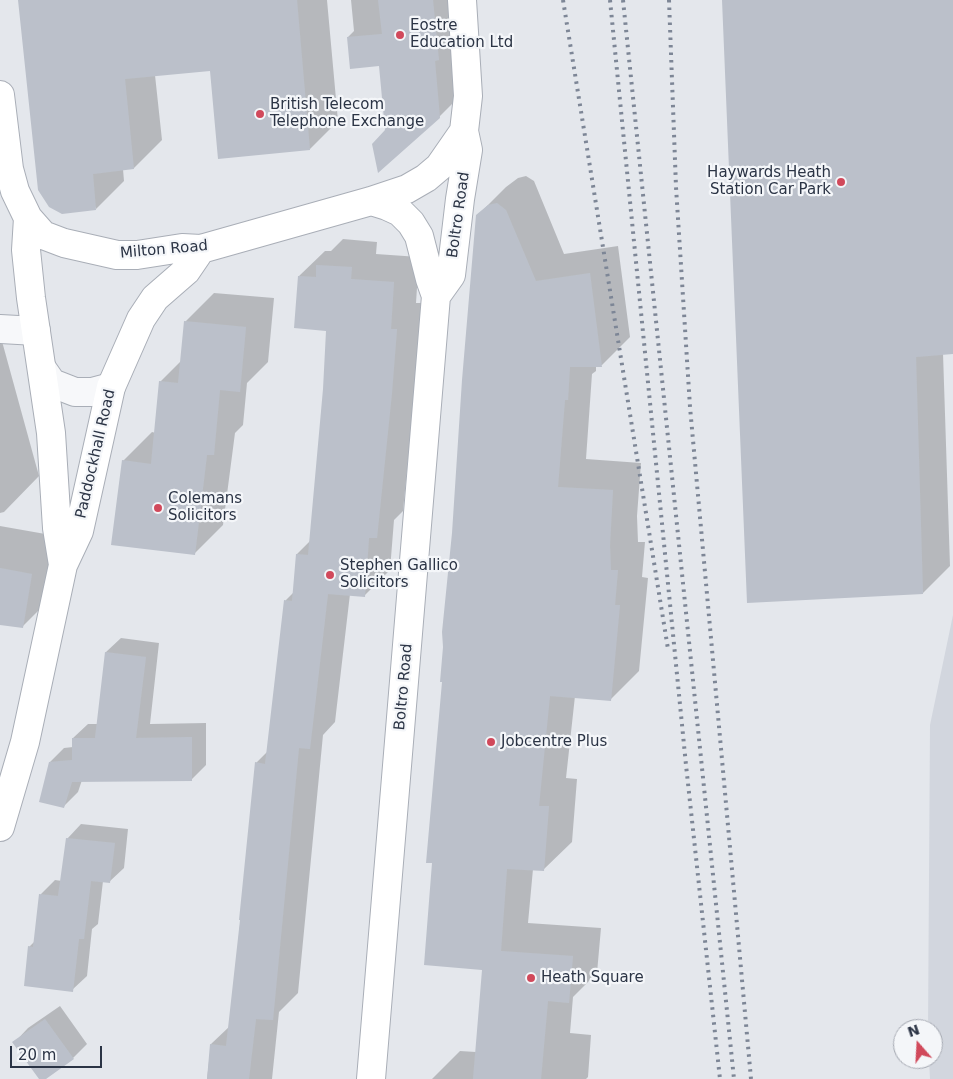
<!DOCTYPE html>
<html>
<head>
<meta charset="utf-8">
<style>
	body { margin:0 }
	#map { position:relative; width:953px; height:1079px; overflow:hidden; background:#e4e7ec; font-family:"DejaVu Sans",sans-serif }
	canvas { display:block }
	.north { position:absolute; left:893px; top:1019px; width:50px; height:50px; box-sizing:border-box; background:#f4f6f9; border:1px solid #a4a8b1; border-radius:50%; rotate:341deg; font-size:14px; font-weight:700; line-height:20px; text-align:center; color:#2b3445 }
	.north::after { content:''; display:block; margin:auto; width:18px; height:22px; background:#d1495b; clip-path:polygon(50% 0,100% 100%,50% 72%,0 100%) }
	.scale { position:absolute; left:10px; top:1046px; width:92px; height:22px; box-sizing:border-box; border:2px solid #2b3445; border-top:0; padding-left:6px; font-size:15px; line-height:18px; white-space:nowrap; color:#2b3445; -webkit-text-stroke:4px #f4f6f9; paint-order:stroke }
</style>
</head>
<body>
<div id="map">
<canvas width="953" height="1079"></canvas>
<div class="north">N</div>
<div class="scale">20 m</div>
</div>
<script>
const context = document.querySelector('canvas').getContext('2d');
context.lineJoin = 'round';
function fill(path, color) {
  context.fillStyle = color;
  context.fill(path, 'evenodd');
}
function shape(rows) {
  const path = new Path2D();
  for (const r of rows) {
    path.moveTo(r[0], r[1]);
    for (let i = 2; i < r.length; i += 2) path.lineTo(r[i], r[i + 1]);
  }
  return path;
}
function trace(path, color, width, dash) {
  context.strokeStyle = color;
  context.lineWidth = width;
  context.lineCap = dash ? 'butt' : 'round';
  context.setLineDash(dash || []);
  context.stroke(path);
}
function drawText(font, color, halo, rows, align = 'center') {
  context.font = font + ' "DejaVu Sans",sans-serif';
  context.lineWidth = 4.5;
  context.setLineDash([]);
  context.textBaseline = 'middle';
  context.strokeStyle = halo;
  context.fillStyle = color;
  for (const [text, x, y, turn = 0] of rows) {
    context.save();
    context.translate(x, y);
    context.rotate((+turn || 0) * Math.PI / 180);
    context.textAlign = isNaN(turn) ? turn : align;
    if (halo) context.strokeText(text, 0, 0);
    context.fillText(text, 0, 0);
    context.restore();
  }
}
const built = shape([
	[953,615,953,1079,930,1079,929,1059,933,1059,933,1029,928,1029,930,725]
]);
const shadow = shape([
	[19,0,327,0,338,121,310,149,211,70,155,75,162,140,134,168,123,169,124,181,96,209],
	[351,0,454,0,459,97,439,117,387,130,380,65,348,37,354,31],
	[723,0,953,0,953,353,943,353,950,566,923,593],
	[526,176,534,181,564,254,618,246,630,337,602,365,596,365,596,371,592,374,586,459,641,463,637,516,638,542,645,542,642,577,648,578,639,671,611,699,575,696,566,778,577,779,572,842,543,870,533,869,528,923,601,928,597,973,573,997,570,1033,591,1035,588,1077,586,1079,432,1079,460,1051,476,1052,483,969,434,862,453,533,477,216,506,187,518,178],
	[343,239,377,242,376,254,419,257,416,303,422,303,417,366,403,511,394,520,390,570,364,596,350,594,335,722,323,735,298,993,279,1012,272,1079,207,1079,211,1044,230,1026,256,763,268,751,286,600,294,592,297,554,310,541,325,389,328,329,299,276,325,251,331,251],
	[214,293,274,298,268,362,247,383,243,425,235,433,223,525,194,554,123,461,152,432,156,433,160,382,181,361,185,322],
	[0,334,39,476,4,512,0,513],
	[0,526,68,538,58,591,22,627,0,623],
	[121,638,159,643,150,724,206,723,206,765,191,780,82,780,78,792,64,806,50,762,64,748,73,747,73,738,88,724,98,724,106,652],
	[81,824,128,829,124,868,109,882,103,881,98,924,92,929,87,976,72,990,29,947,35,941,41,894,55,880,62,881,67,839],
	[60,1006,87,1044,73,1058,43,1079,40,1079,14,1043,28,1028]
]);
const building = shape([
	[18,0,297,0,310,150,218,159,210,71,125,79,134,169,93,174,96,210,62,214,49,207,38,190],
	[378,0,433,0,439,60,435,61,440,118,378,173,372,144,385,130,379,66,350,69,347,37,382,34],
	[722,0,953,0,953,354,916,357,923,594,747,603],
	[497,203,506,210,536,281,590,273,602,367,570,367,568,400,565,400,558,487,613,490,610,545,611,570,618,570,615,605,620,605,611,701,550,696,539,806,549,806,544,871,507,869,501,951,573,956,569,1003,548,1001,541,1079,473,1079,482,970,424,965,432,863,426,863,442,682,440,682,443,647,442,632,452,533,462,380,476,215,488,205],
	[316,265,352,267,351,279,394,282,391,329,397,329,392,393,377,538,369,538,365,597,328,594,310,749,299,748,273,1020,256,1019,249,1079,207,1079,210,1044,226,1046,240,920,239,920,255,762,265,764,284,600,292,601,296,554,308,555,323,389,326,331,294,328,298,276,316,277],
	[184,321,246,327,240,392,220,390,214,455,207,455,195,555,111,545,122,460,151,464,159,381,178,383],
	[0,568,32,574,23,628,0,625],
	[105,652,146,657,136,738,192,737,192,781,72,782,64,808,39,802,49,762,72,760,72,738,95,738],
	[66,838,115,843,110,883,91,881,84,939,79,939,73,992,24,986,28,946,33,947,39,894,58,896],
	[45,1019,74,1059,46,1079,39,1079,12,1042]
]);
const street = shape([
	[0,329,36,331],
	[43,370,52,383,75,392,92,392,111,387]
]);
const secondary = shape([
	[0,95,9,169,15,191,28,218,43,235,64,243,117,255,137,255,182,248,201,249,371,201,407,189,426,178,439,167,464,131],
	[371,201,387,206,400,212,411,223,419,236,430,279,436,296,371,1079],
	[28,218,26,250,31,298,51,433,57,528,63,565],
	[436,296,451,275,460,199,468,150,464,131,468,96,462,0],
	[0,827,25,742,63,565,79,531,111,387,141,319,155,298,186,271,201,249]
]);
const rail = shape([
	[563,0,668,649],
	[610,0,686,765,720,1079],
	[623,0,734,1079],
	[669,0,676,187,690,407,751,1079]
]);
const markers = [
	[400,35,5,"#d1495b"],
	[260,114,5,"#d1495b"],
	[841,182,5,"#d1495b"],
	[158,508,5,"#d1495b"],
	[330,575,5,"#d1495b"],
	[491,742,5,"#d1495b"],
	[531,978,5,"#d1495b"]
];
const poiNames = [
	["Eostre",410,26],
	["Education Ltd",410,43],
	["British Telecom",270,105],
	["Telephone Exchange",270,122],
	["Haywards Heath",831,173,"right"],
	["Station Car Park",831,190,"right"],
	["Colemans",168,499],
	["Solicitors",168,516],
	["Stephen Gallico",340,566],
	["Solicitors",340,583],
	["Jobcentre Plus",501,742],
	["Heath Square",541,978]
];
const streetNames = [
	["Boltro Road",459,215,-82],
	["Milton Road",164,250,-5],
	["Paddockhall Road",96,454,-77],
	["Boltro Road",404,687,-85]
];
fill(built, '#d2d6de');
fill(shadow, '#0003');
fill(building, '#bbc0ca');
trace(street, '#a9aeb7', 30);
trace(secondary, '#a9aeb7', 30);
trace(street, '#f7f8fa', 28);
trace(secondary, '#fff', 28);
trace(rail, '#7d8696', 4, [2.5, 5]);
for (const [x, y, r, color] of markers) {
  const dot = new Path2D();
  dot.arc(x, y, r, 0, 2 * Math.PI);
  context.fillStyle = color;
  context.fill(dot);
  trace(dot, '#f4f6f9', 2);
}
drawText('15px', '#2b3445', '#f4f6f9', poiNames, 'left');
drawText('15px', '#2b3445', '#f4f6f9', streetNames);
</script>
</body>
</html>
